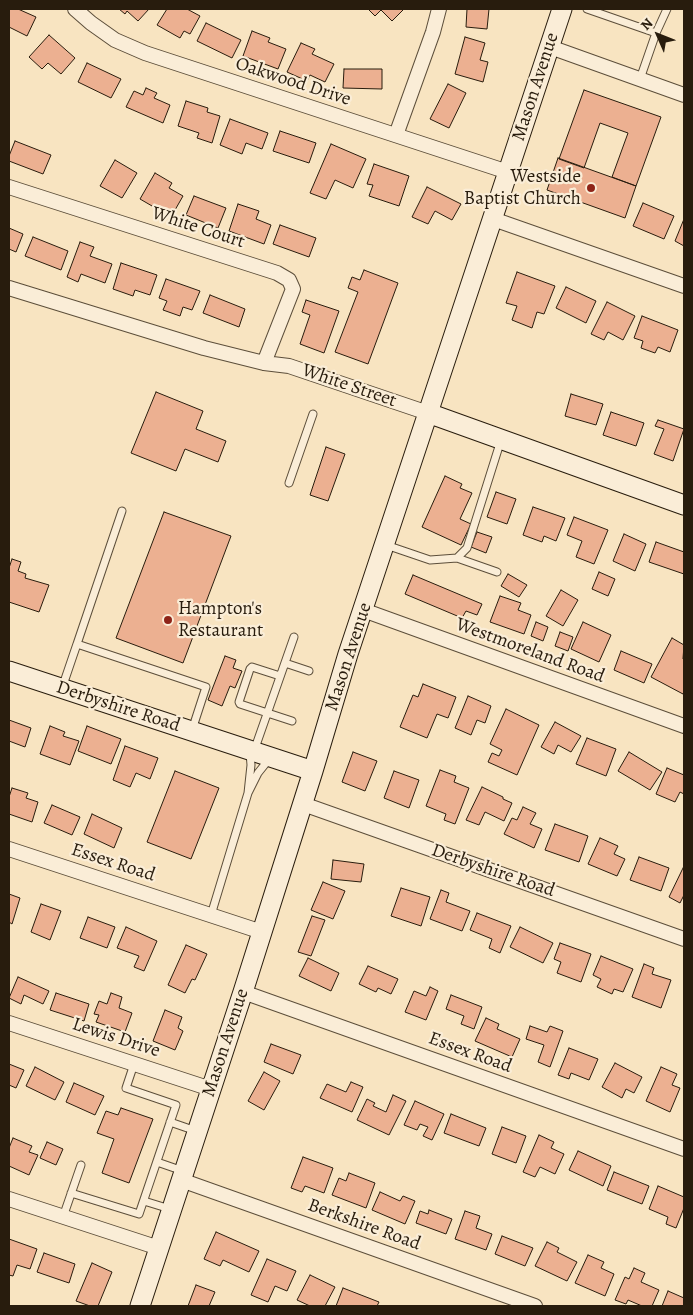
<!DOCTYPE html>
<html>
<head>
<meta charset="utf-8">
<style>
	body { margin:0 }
	#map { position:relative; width:693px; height:1315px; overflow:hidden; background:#f8e4c1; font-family:Alegreya,serif }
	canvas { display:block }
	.frame { position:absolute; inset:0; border:10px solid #281c0d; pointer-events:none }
	.north { position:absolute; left:633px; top:10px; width:50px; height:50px; -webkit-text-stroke:4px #faedd7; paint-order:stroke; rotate:314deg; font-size:14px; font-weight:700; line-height:20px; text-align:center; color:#281c0d }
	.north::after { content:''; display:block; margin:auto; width:18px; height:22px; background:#281c0d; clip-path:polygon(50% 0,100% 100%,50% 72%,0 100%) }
</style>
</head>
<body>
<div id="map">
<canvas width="693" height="1315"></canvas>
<div class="frame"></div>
<div class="north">N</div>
</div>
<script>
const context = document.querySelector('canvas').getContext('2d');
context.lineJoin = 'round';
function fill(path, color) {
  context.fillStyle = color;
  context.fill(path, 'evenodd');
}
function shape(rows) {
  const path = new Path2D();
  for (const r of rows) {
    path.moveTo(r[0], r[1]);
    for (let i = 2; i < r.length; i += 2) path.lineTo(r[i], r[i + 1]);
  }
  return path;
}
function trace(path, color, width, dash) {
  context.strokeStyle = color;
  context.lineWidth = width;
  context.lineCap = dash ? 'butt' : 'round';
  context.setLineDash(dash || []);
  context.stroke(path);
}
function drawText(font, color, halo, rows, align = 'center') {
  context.font = font + ' Alegreya,serif';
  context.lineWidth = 4.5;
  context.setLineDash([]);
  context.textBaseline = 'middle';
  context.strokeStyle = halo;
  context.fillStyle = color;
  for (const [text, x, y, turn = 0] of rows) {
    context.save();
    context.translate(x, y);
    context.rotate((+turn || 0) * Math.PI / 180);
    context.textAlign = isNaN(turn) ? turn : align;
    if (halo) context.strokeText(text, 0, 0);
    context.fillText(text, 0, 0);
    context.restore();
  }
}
const building = shape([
	[9,9,18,9,36,17,27,36,9,27,9,9],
	[119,9,149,9,138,21,127,11,125,14,119,9],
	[167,9,187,9,200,16,190,34,184,31,180,38,157,25,167,9],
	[368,9,404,9,392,21,381,10,375,16,368,9],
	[467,9,489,9,487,29,466,27,467,9],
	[206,23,241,40,232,58,197,41,206,23],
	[252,31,270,38,268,42,286,49,278,69,243,56,252,31],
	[49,35,75,58,61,74,48,63,42,69,29,57,49,35],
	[465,37,485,43,480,60,488,62,483,82,455,74,465,37],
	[301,43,315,49,312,54,334,64,325,82,310,75,307,81,287,72,301,43],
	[87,63,121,79,111,98,78,82,87,63],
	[344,69,382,69,382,89,343,88,344,69],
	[448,84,466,93,449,128,430,119,448,84],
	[146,88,157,93,154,98,170,105,163,123,126,107,134,91,143,95,146,88],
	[584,90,661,117,636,186,612,177,628,133,600,123,584,168,559,159,584,90],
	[186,101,208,108,207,112,220,116,212,143,197,138,199,133,178,126,186,101],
	[230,119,268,133,262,149,246,143,242,154,220,145,230,119],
	[280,131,316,143,309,163,273,151,280,131],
	[15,141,51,155,43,174,9,161,9,156,15,141],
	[331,144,366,159,353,188,335,180,326,199,310,193,331,144],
	[558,158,636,186,625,218,547,190,558,158],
	[115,160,137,173,122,198,100,186,115,160],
	[374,164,409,176,399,206,369,196,373,185,367,184,374,164],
	[155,173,172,183,169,188,183,196,171,217,140,199,155,173],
	[427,187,461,204,452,220,435,211,428,224,412,217,427,187],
	[194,196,226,208,218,228,186,215,194,196],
	[643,203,674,216,664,239,633,226,643,203],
	[238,204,259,211,256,219,271,225,264,244,229,231,238,204],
	[684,219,684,246,675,241,684,219],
	[280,225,316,238,309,257,273,244,280,225],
	[9,228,23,234,16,252,9,249,9,228],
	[33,237,68,251,61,270,25,256,33,237],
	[80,242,94,247,90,256,112,264,105,283,81,274,78,282,67,277,80,242],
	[121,263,157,275,150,295,135,290,133,296,113,289,121,263],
	[364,270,398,283,368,364,335,352,358,292,348,288,352,277,360,280,364,270],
	[517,272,555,286,544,314,537,312,532,328,512,320,517,306,506,303,517,272],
	[166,279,200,291,192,310,183,307,180,316,163,310,167,301,159,298,166,279],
	[566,287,596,301,586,323,556,308,566,287],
	[210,295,245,309,239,327,203,313,210,295],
	[306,300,339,311,324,353,300,344,310,315,302,312,306,300],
	[607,302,635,316,623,340,608,332,604,340,591,334,607,302],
	[642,316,678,330,670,352,658,347,655,353,641,348,643,341,634,338,642,316],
	[156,392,203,411,196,429,226,441,218,462,185,449,176,471,131,453,156,392],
	[571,394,603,404,596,425,565,416,571,394],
	[611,412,644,423,636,446,603,435,611,412],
	[658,420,684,429,673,461,654,454,664,429,655,426,658,420],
	[326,447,345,454,328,501,310,495,326,447],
	[445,476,462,484,460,488,472,493,460,519,471,524,461,545,422,527,445,476],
	[496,492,516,499,507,524,487,517,496,492],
	[533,507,565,518,556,541,544,536,542,542,523,535,533,507],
	[164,512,231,536,183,663,116,638,164,512],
	[574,517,608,530,594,564,576,557,582,541,567,535,574,517],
	[477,532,492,537,486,553,471,547,477,532],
	[624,534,646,544,635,571,613,561,624,534],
	[656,542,684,552,684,574,649,562,656,542],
	[12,559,21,562,18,571,26,574,25,578,49,585,39,612,9,602,9,568,12,559],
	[599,572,615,579,608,596,592,589,599,572],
	[508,574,527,585,519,597,501,586,508,574],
	[413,575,482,604,477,615,466,611,462,618,405,594,413,575],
	[561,590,578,600,563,626,546,616,561,590],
	[500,596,521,603,518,610,531,615,524,634,490,622,500,596],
	[536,622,548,627,543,641,531,636,536,622],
	[583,622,611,635,599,662,571,649,583,622],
	[560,632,573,637,568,651,555,646,560,632],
	[672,638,684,645,683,659,684,660,684,691,683,694,651,677,672,638],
	[621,651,652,664,644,683,614,670,621,651],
	[225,656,236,660,233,668,242,671,235,688,230,686,222,706,208,700,225,656],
	[423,684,456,697,448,718,437,714,427,738,400,727,413,695,418,697,423,684],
	[468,696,491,706,485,723,477,720,471,735,455,728,468,696],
	[506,709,539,725,517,775,488,762,492,753,499,756,502,750,490,744,506,709],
	[9,720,31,728,25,747,9,741,9,720],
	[555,722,581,736,571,752,558,745,554,754,541,747,555,722],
	[50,726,65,732,63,736,79,741,70,765,40,754,50,726],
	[87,726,121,739,111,764,78,751,87,726],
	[587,738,616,749,606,776,576,764,587,738],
	[125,746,158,758,150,779,136,773,130,787,113,780,125,746],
	[353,752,377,761,365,791,342,782,353,752],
	[629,752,662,772,650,790,618,771,629,752],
	[667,768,684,775,684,794,680,792,675,802,656,794,667,768],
	[440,770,456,776,454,782,469,788,455,824,444,820,446,814,426,806,440,770],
	[175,771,219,788,191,859,147,842,175,771],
	[394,771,419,780,409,808,384,798,394,771],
	[482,787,503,797,503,799,512,803,504,821,485,812,479,825,466,820,482,787],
	[12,788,28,793,26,798,38,802,32,822,9,814,9,797,12,788],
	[52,805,80,817,72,835,44,823,52,805],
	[523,807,536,813,530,824,542,829,534,848,504,834,512,818,517,820,523,807],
	[92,814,122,828,114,848,84,834,92,814],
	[555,824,588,836,579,862,545,850,555,824],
	[600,838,618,846,614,854,625,859,617,876,588,864,600,838],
	[639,857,669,868,661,891,630,880,639,857],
	[333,860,364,864,361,882,331,879,333,860],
	[684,866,684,895,680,903,669,897,684,866],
	[323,882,345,891,333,919,311,910,323,882],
	[401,888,430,897,421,926,391,916,401,888],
	[441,890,449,893,446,902,470,911,462,931,430,919,441,890],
	[9,894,20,898,12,924,9,922,9,894],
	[41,904,61,911,50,940,31,932,41,904],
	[477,913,511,926,500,953,489,948,492,939,470,930,477,913],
	[312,916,325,920,311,956,298,952,312,916],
	[88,917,115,927,107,948,80,938,88,917],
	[126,927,157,941,144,971,134,967,139,956,117,948,126,927],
	[520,927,553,943,543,963,510,947,520,927],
	[560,943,591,954,581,982,557,973,561,962,554,959,560,943],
	[186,945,207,954,195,980,192,979,185,993,168,985,186,945],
	[601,956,633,969,623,992,614,989,612,994,597,987,601,979,593,975,601,956],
	[308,958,339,973,331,991,299,976,308,958],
	[644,964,654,968,652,974,671,980,661,1008,632,997,644,964],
	[368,966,398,979,391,994,378,988,376,992,359,984,368,966],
	[18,977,49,991,43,1004,24,995,21,1004,9,998,18,977],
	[430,987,438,991,426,1020,405,1012,414,991,426,996,430,987],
	[56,993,89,1004,84,1021,50,1010,56,993],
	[111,993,122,997,119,1008,132,1013,125,1032,96,1022,99,1015,94,1014,99,1001,107,1004,111,993],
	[451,995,482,1007,474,1029,461,1024,464,1016,446,1009,451,995],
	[165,1010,182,1017,178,1028,183,1031,175,1050,153,1041,165,1010],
	[486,1018,499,1024,497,1029,520,1039,512,1057,475,1041,486,1018],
	[530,1026,547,1032,550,1026,563,1031,550,1067,538,1062,544,1045,526,1039,530,1026],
	[271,1044,301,1055,293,1074,264,1062,271,1044],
	[569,1048,598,1059,589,1080,571,1073,569,1079,558,1075,569,1048],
	[615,1063,642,1077,634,1093,626,1089,622,1098,602,1087,615,1063],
	[9,1064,24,1070,16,1088,9,1085,9,1064],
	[35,1067,64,1082,55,1100,26,1086,35,1067],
	[661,1067,677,1074,672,1085,680,1088,670,1112,646,1101,661,1067],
	[264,1072,280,1081,264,1110,248,1101,264,1072],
	[351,1082,363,1087,352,1112,320,1098,327,1084,346,1092,351,1082],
	[74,1083,104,1096,95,1115,66,1102,74,1083],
	[393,1095,406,1101,389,1135,357,1120,367,1099,375,1103,373,1106,386,1112,393,1095],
	[415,1101,444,1114,432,1140,423,1136,428,1127,420,1124,417,1130,404,1125,415,1101],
	[121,1108,153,1119,129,1183,102,1173,114,1139,97,1133,106,1111,118,1115,121,1108],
	[451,1114,486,1128,479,1146,444,1133,451,1114],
	[502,1127,526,1136,516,1163,492,1154,502,1127],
	[539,1135,554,1142,551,1148,564,1154,555,1174,540,1167,535,1177,523,1172,539,1135],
	[13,1138,32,1146,29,1152,38,1155,29,1175,9,1166,9,1148,13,1138],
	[47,1142,63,1149,56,1165,40,1158,47,1142],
	[578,1151,611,1166,603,1186,569,1170,578,1151],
	[303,1157,333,1168,324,1193,305,1186,302,1192,291,1188,303,1157],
	[614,1172,649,1186,642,1204,607,1190,614,1172],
	[349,1173,375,1183,366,1208,332,1195,339,1178,346,1181,349,1173],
	[658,1186,684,1197,684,1208,676,1228,666,1224,668,1217,649,1209,658,1186],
	[380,1192,400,1201,403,1196,415,1201,405,1224,372,1210,380,1192],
	[429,1210,452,1219,446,1234,416,1223,420,1211,428,1214,429,1210],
	[465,1211,480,1216,476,1228,492,1234,486,1250,455,1239,465,1211],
	[216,1232,259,1251,249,1272,223,1260,220,1266,204,1259,216,1232],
	[502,1236,533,1248,525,1266,495,1254,502,1236],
	[9,1239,37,1249,30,1269,17,1265,13,1276,9,1275,9,1239],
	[547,1242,559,1248,557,1252,577,1262,567,1281,535,1266,547,1242],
	[44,1253,75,1264,69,1283,37,1272,44,1253],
	[588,1255,604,1262,601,1268,614,1274,605,1296,575,1283,588,1255],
	[267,1259,296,1271,287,1291,275,1286,268,1302,251,1295,267,1259],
	[92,1263,112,1272,98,1306,90,1306,76,1301,92,1263],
	[634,1268,645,1273,641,1282,659,1290,652,1306,642,1306,628,1300,626,1304,615,1300,625,1277,629,1279,634,1268],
	[310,1275,335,1287,325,1306,310,1306,297,1300,310,1275],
	[196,1285,215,1292,209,1306,188,1306,196,1285],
	[343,1288,379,1302,377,1306,336,1306,343,1288],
	[668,1291,684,1298,684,1306,662,1306,668,1291]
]);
const lane = shape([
	[587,9,656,33,640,79],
	[656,33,667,9],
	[289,483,313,414],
	[386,545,430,560,457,558,467,548,501,440],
	[457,558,497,572],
	[77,644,122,511],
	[285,663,309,671],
	[280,676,252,667,250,669,239,702,240,704,292,721],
	[62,688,77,644,206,687,192,730],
	[254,751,294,637],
	[250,753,251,765,248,793,258,773,270,758],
	[211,915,248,793],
	[170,1122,196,1131],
	[157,1162,183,1171],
	[71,1193,139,1214,176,1105,126,1088,134,1064],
	[144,1201,170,1209],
	[63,1217,81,1165]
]);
const street = shape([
	[75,9,91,23,115,40,145,53,508,172],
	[550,47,684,95],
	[396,135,433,32,439,9],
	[9,187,277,273,289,280,293,289,264,363],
	[493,219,684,286],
	[9,288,204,348,264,363,289,366,428,413],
	[363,610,684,726],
	[303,804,684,939],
	[9,849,262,932],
	[243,992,684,1149],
	[9,1023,211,1089],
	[181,1180,535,1306],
	[9,1199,159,1248]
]);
const secondary = shape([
	[428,413,684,505],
	[9,671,313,771],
	[140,1306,243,992,313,771,348,654,562,9]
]);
const markers = [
	[591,188,5,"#8f2418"],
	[168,620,5,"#8f2418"]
];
const streetNames = [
	["Oakwood Drive",293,82,18],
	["Mason Avenue",536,87,-72],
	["White Court",198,228,18],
	["White Street",349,386,19],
	["Westmoreland Road",530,651,20],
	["Mason Avenue",349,657,-72],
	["Derbyshire Road",118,707,18],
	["Essex Road",113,863,18],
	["Derbyshire Road",493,871,19],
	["Lewis Drive",116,1038,18],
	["Mason Avenue",226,1043,-72],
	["Essex Road",470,1053,20],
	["Berkshire Road",364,1225,20]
];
const poiNames = [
	["Westside",581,177],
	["Baptist Church",581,199],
	["Hampton's",178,609,"left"],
	["Restaurant",178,631,"left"]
];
fill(building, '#ecb091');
trace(building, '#281c0d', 1);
trace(lane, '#5c4e3a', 9);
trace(street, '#5c4e3a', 16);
trace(secondary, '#281c0d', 21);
trace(lane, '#faedd7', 7);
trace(street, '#faedd7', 14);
trace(secondary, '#faedd7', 19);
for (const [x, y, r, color] of markers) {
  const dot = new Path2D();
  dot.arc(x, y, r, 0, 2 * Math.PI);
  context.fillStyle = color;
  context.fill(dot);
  trace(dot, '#faedd7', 2);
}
drawText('19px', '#281c0d', '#faedd7', streetNames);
drawText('19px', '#281c0d', '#faedd7', poiNames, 'right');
</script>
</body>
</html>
